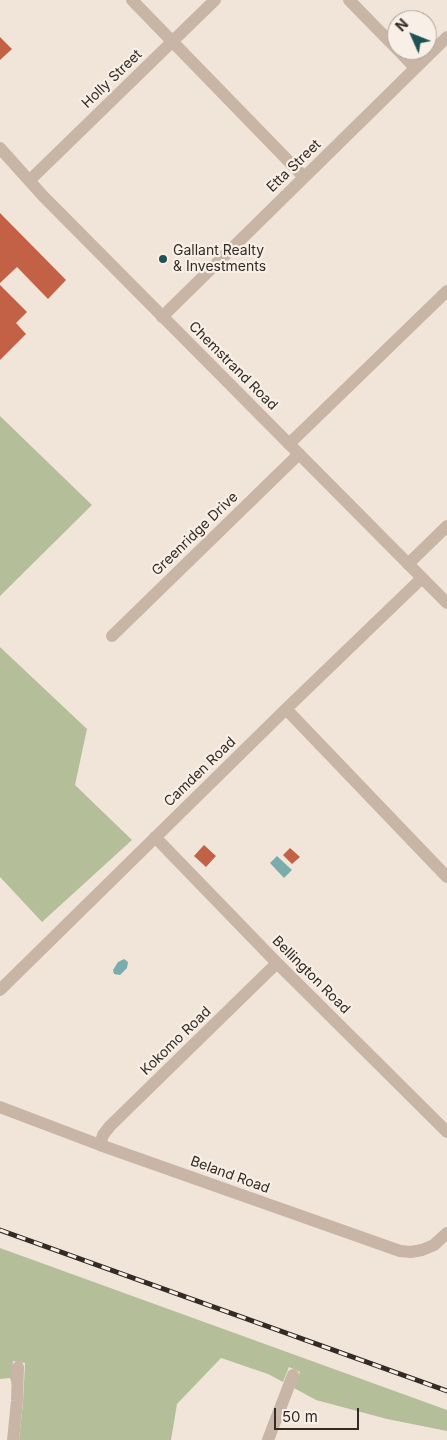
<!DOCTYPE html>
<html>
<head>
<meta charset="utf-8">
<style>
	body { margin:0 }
	#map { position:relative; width:447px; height:1440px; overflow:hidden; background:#f1e5da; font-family:Inter,sans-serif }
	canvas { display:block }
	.north { position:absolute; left:387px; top:10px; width:50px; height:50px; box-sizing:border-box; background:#f8efe6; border:1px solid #aaa19a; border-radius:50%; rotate:314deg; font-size:14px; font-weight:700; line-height:20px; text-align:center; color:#342b27 }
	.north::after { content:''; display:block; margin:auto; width:18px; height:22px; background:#1e5254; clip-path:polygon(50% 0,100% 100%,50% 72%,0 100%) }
	.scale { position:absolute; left:274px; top:1408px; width:85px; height:22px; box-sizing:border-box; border:2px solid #342b27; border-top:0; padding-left:6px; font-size:15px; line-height:18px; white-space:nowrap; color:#342b27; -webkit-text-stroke:4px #f8efe6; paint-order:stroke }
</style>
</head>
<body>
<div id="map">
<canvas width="447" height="1440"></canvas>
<div class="north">N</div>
<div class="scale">50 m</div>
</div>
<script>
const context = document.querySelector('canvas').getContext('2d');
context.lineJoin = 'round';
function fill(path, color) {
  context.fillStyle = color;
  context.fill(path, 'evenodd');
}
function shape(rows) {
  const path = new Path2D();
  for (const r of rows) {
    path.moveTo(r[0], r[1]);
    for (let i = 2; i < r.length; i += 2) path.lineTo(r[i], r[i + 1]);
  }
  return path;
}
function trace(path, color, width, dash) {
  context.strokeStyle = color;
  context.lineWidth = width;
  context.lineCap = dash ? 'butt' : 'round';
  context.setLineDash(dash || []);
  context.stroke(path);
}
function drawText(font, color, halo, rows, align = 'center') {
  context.font = font + ' Inter,sans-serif';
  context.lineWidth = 4.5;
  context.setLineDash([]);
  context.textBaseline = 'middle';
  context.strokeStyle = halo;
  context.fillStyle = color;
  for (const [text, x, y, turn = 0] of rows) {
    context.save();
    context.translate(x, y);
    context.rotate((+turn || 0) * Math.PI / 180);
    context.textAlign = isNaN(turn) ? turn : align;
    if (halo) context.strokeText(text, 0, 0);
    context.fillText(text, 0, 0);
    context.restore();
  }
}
const green = shape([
	[0,416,92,505,0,596],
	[0,647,87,729,75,785,132,840,42,922,0,877],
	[0,1248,447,1410,447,1431,387,1419,316,1400,294,1388,300,1372,289,1367,283,1382,268,1374,221,1358,177,1404,171,1440,19,1440,23,1403,25,1363,13,1361,12,1384,10,1378,0,1379]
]);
const water = shape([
	[277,856,292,870,284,878,270,863],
	[124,959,128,962,127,968,120,975,114,974,113,970,118,962]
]);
const building = shape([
	[0,37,12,49,0,60],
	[0,213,66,280,48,299,17,267,0,283],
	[0,285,27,312,16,323,26,334,0,360],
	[204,845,216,856,206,867,194,856],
	[290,848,300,857,292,864,283,855]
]);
const minor = shape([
	[132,0,304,177],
	[349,0,397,49],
	[398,50,415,68],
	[30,180,215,0],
	[162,317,447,37],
	[289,444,447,291],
	[408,564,447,526],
	[112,636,299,454],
	[286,709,447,877],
	[155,837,277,963,447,1132],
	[0,990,286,709,422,578],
	[0,1107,100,1145,400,1251,411,1252,422,1250,434,1245,447,1233],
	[100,1145,103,1135,110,1126,277,963],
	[13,1440,17,1401,18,1367],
	[268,1440,293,1375]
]);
const tertiary = shape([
	[0,148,43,196,447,603]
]);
const rail = shape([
	[0,1230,447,1391]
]);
const markers = [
	[163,259,5,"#1e5254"]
];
const streetNames = [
	["Holly Street",112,79,-44],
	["Etta Street",294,166,-44],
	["Chemstrand Road",233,366,45],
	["Greenridge Drive",195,534,-44],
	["Camden Road",200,772,-44],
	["Bellington Road",311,975,45],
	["Kokomo Road",176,1041,-44],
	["Beland Road",230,1175,20]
];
const poiNames = [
	["Gallant Realty",173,251],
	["& Investments",173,267]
];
fill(green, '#b4bf9a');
fill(water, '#79acad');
fill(building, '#c26146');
trace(minor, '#c8b5a6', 12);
trace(tertiary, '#c8b5a6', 12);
trace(rail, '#342b27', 5);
trace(rail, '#f8efe6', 3, [9]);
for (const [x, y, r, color] of markers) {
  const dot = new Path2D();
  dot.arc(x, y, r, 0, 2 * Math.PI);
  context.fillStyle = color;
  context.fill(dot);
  trace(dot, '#f8efe6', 2);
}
drawText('14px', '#342b27', '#f8efe6', streetNames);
drawText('14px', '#342b27', '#f8efe6', poiNames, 'left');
</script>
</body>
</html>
